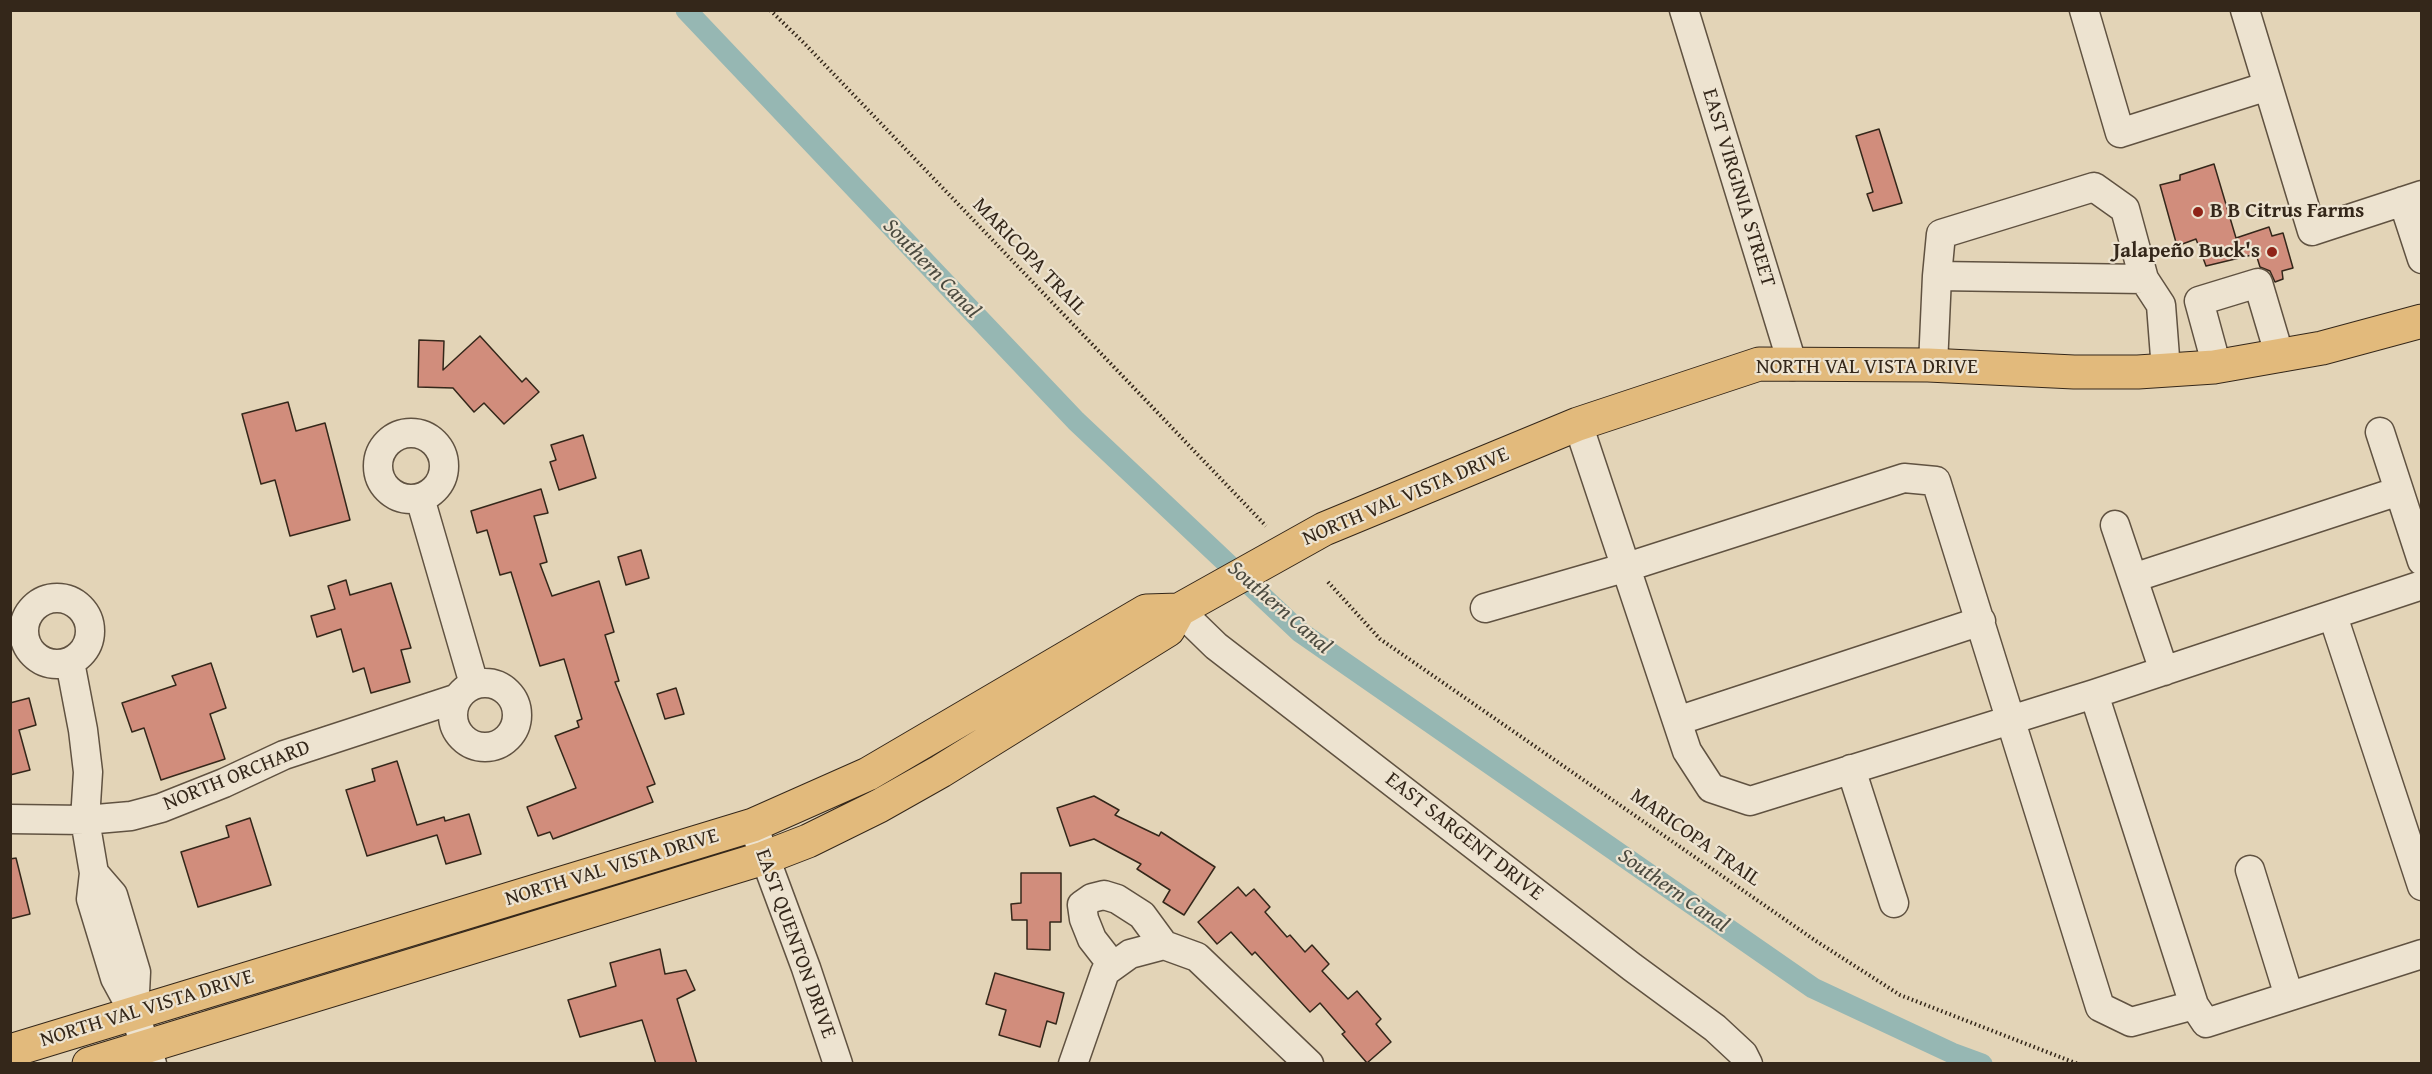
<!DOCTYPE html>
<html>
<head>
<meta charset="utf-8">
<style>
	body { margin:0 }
	#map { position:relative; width:2432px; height:1074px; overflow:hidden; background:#e3d4b7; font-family:"Gentium Book Plus",serif }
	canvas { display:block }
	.frame { position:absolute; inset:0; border:12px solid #34271a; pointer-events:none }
</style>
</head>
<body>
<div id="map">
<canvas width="2432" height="1074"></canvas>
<div class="frame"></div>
</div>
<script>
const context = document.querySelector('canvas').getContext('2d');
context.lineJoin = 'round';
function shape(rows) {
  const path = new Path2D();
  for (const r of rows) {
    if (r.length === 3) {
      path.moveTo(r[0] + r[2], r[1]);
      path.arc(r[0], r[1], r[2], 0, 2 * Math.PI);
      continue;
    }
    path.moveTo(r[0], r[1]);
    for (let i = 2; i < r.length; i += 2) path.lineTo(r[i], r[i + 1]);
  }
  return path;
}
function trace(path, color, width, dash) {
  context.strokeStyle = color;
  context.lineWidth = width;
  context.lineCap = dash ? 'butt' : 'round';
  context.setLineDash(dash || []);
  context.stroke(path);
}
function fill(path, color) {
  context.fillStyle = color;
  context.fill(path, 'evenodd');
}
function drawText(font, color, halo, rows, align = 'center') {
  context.font = font + ' "Gentium Book Plus",serif';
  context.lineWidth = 4.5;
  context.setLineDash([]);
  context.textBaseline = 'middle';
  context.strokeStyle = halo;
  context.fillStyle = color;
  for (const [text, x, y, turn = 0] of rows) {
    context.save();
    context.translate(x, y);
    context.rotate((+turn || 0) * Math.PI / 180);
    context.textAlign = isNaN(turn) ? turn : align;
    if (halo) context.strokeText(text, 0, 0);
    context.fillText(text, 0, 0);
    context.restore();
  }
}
const canal = shape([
	[686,10,1076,421,1300,632,1813,988,1952,1053,1982,1064]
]);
const building = shape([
	[1879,129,1902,203,1873,211,1867,194,1873,192,1856,136,1879,129],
	[2214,164,2236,238,2269,227,2272,236,2283,233,2293,268,2282,271,2283,279,2275,282,2270,271,2260,267,2256,254,2206,266,2196,239,2177,246,2160,185,2180,180,2180,175,2214,164],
	[480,336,522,382,526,378,539,392,504,424,484,403,474,412,453,388,418,387,419,340,444,341,443,370,480,336],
	[288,402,296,431,325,423,350,520,290,536,275,480,261,484,242,414,288,402],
	[583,435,596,478,559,490,550,462,556,460,551,445,583,435],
	[541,489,548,513,534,516,547,562,540,564,552,596,599,581,614,632,605,635,619,681,615,682,655,784,647,787,653,802,553,839,550,832,538,836,527,807,576,788,555,736,579,727,577,721,582,719,564,659,540,666,511,572,500,575,487,530,477,533,471,511,541,489],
	[641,550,649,578,626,585,618,557,641,550],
	[346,580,350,595,391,583,411,648,401,650,410,682,371,693,364,668,353,672,341,629,317,637,311,616,335,609,328,586,346,580],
	[211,663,226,708,210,714,225,759,161,780,144,728,132,732,122,703,176,685,172,676,211,663],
	[676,688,684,714,665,719,657,694,676,688],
	[29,698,36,725,19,730,30,770,10,775,10,703,29,698],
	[397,761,417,825,444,817,445,821,469,814,481,854,446,864,437,835,367,856,346,790,375,781,372,769,397,761],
	[1094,796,1119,810,1115,815,1159,836,1161,832,1215,867,1184,915,1163,902,1170,890,1137,869,1141,864,1094,839,1070,846,1057,808,1094,796],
	[250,818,271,885,198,907,181,852,229,837,226,826,250,818],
	[16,858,30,914,10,919,10,859,16,858],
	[1021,873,1061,873,1061,922,1050,922,1050,950,1027,949,1027,920,1012,920,1011,904,1021,903,1021,873],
	[1238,887,1246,896,1254,889,1270,907,1265,912,1287,937,1290,935,1305,952,1312,945,1329,964,1322,971,1348,999,1357,991,1381,1019,1376,1024,1391,1042,1367,1063,1342,1034,1345,1032,1320,1003,1310,1012,1255,952,1252,955,1231,932,1217,944,1198,922,1238,887],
	[660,949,665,974,686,970,695,990,677,999,697,1064,656,1064,642,1020,580,1037,568,1000,616,986,610,963,660,949],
	[995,973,1064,993,1056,1024,1047,1021,1040,1047,999,1035,1006,1010,986,1004,995,973]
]);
const path = shape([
	[770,10,805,44,1266,526],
	[1328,582,1380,639,1816,941,1900,995,2078,1064]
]);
const minor = shape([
	[1684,10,1793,366],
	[2084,10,2120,133,2268,86],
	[2245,10,2312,231,2422,195],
	[2403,201,2422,259],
	[1937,276,1941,234,2094,187,2125,209,2144,279],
	[1933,365,1937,276,2144,279,2161,305,2166,370],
	[2217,367,2199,301,2258,283,2280,357],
	[1578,424,1687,751,1711,788,1750,801,2094,694,2422,585],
	[2380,432,2422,561],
	[411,466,33],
	[420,498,474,684],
	[2115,525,2164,671],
	[2133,578,2399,491],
	[57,631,33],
	[1485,608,1627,567,1904,478,1936,481,2100,1007,2131,1022,2194,1005,2094,694],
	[1179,610,1216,646,1632,967,1715,1028,1743,1054,1748,1064],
	[2333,616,2422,886],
	[70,662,83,730,88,772,85,820,94,873,91,899,115,978,134,1013,152,1064],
	[485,715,32],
	[1677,721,1981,621],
	[1851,769,1894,903],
	[10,819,85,820,131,816,161,808,224,783,284,755,458,698],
	[757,836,806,968,838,1064],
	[2250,870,2289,996],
	[94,873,113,895,136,972,134,1013],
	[1113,966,1092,939,1084,919,1082,905,1092,898,1104,895,1117,899,1142,915,1164,945],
	[2194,1005,2206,1023,2422,954],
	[1073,1064,1105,972,1130,954,1164,945,1197,957,1309,1064]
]);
const major = shape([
	[10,1051,753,825,868,774,1146,611,1179,610,1324,529,1578,424,1759,364,1928,365,2074,372,2138,372,2214,367,2322,348,2422,321],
	[89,1064,764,858,808,841,879,806,941,771,1168,630,1179,610]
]);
const markers = [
	[2198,212,6,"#8f2418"],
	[2272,252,6,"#8f2418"]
];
const streetNames = [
	["EAST VIRGINIA STREET",1738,188,73],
	["MARICOPA TRAIL",1029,257,46],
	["NORTH VAL VISTA DRIVE",1867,368],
	["NORTH VAL VISTA DRIVE",1406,497,-23],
	["NORTH ORCHARD",237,776,-22],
	["EAST SARGENT DRIVE",1464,837,38],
	["MARICOPA TRAIL",1695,838,35],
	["NORTH VAL VISTA DRIVE",612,868,-17],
	["EAST QUENTON DRIVE",795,944,70],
	["NORTH VAL VISTA DRIVE",147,1009,-17]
];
const poiNames = [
	["B B Citrus Farms",2210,212],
	["Jalapeño Buck's",2260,252,"right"]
];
const waterNames = [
	["Southern Canal",931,269,46],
	["Southern Canal",1279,608,41],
	["Southern Canal",1673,891,35]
];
trace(canal, '#96b7b3', 21);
fill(building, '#d18d7c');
trace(building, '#34271a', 1.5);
trace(minor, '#605241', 31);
trace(major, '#34271a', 35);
trace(path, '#34271a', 4, [1.5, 3]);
trace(minor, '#ede3d0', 28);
trace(major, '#e2ba7c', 33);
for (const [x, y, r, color] of markers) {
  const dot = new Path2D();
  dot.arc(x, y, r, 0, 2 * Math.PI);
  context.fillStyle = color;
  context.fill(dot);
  trace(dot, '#ede3d0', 2);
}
drawText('21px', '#34271a', '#ede3d0', streetNames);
drawText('bold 21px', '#34271a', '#ede3d0', poiNames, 'left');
drawText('italic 22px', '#4c4b40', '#ede3d0', waterNames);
</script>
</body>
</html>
